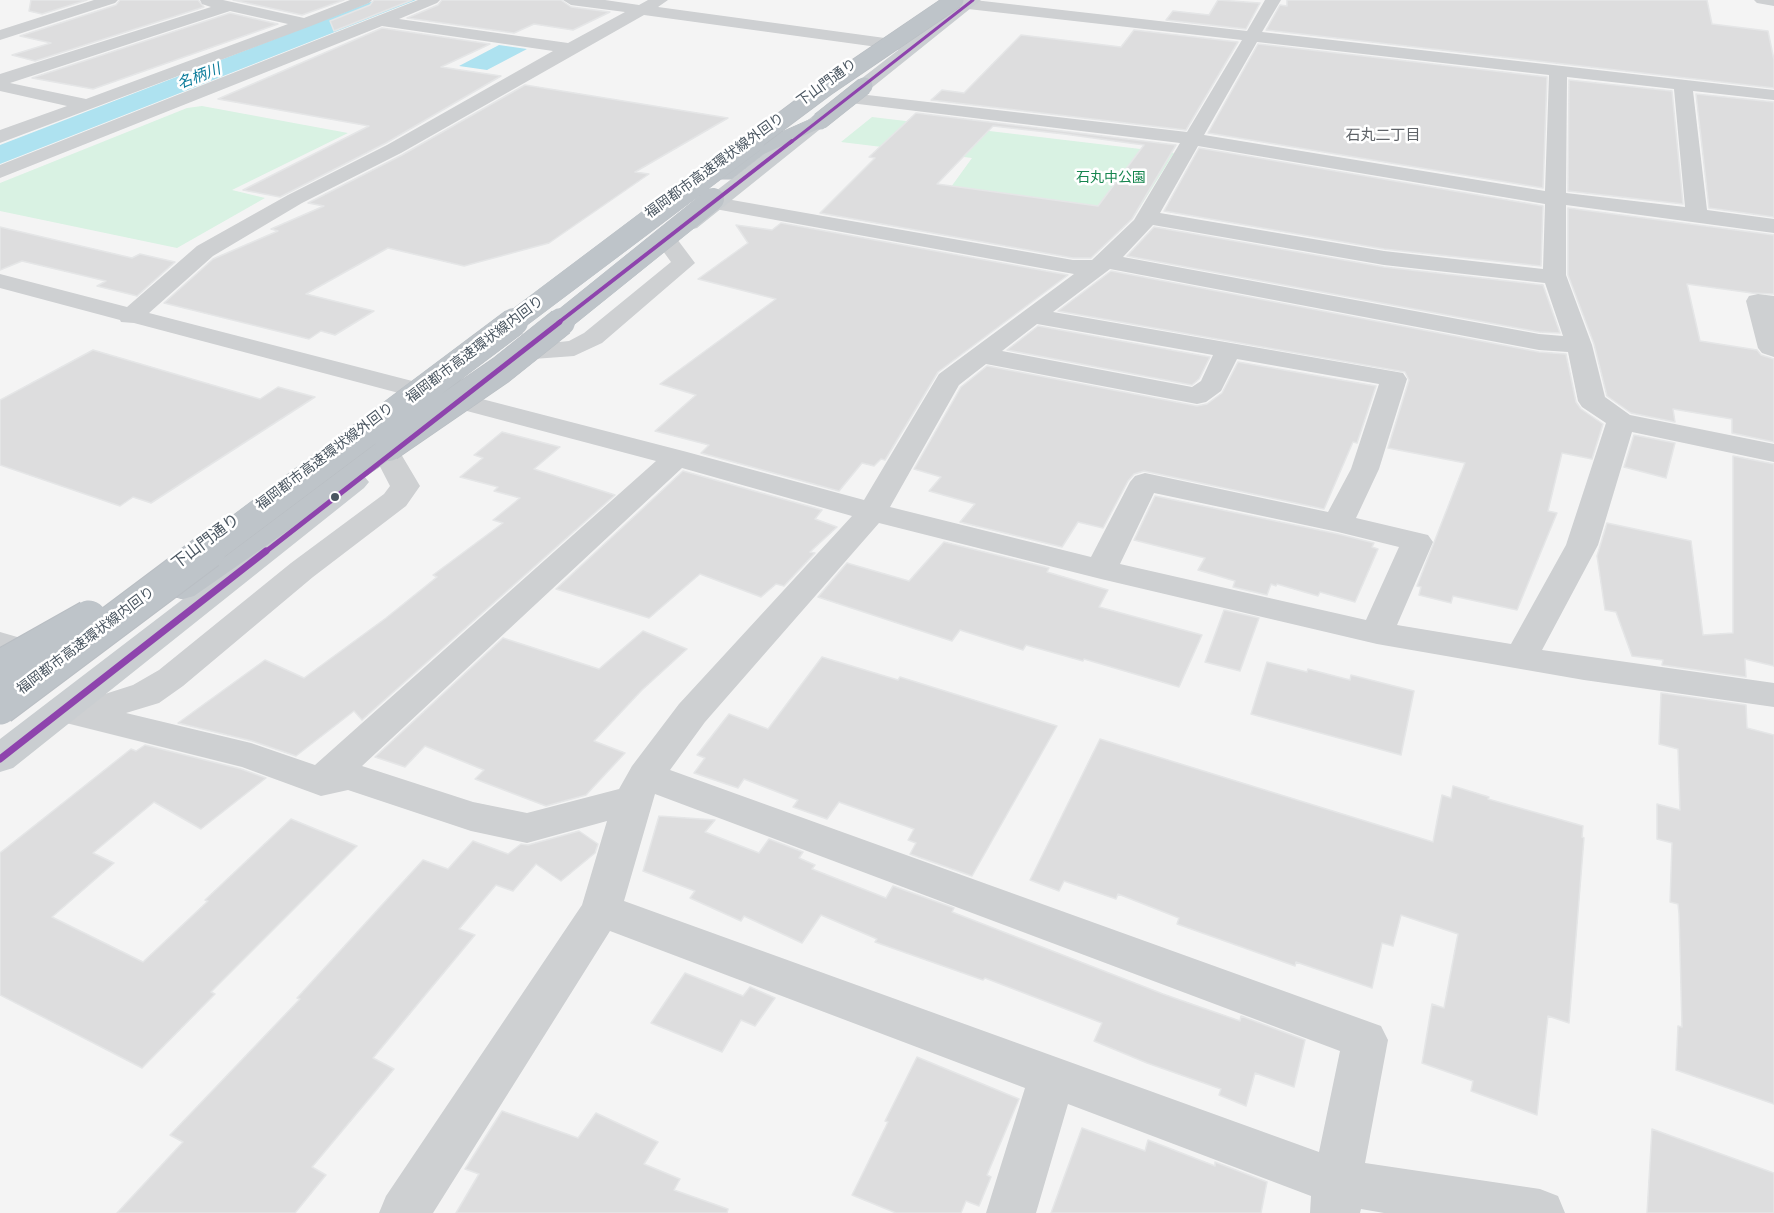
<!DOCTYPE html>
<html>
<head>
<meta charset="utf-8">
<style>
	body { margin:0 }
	canvas { display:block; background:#f4f4f4 }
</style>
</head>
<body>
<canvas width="1774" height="1213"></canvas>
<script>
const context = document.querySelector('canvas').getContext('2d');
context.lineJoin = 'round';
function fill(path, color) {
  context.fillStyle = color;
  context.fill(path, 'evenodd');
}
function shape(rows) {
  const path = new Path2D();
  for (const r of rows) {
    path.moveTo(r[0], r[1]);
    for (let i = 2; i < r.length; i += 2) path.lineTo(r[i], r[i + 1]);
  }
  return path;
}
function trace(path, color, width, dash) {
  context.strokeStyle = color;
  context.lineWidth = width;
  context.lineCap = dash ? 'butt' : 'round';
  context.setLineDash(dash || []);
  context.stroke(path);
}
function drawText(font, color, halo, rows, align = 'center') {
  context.font = font + ' "Archivo Narrow","Noto Sans JP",sans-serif';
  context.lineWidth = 5;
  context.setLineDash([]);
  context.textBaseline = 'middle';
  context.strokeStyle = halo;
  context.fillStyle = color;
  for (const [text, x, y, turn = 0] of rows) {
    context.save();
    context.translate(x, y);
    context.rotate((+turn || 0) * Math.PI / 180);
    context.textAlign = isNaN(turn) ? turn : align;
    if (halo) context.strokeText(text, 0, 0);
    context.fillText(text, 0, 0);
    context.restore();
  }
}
const green = shape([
	[202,106,348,133,232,190,265,198,177,248,0,211,0,183,187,108],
	[872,117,1174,153,1135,215,951,187,972,158,841,142]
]);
const water = shape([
	[376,0,416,0,0,164,0,145],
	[499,45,527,49,487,70,459,66]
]);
const building = shape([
	[31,0,87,0,42,14,29,11,31,0],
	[120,0,198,0,204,7,35,61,12,55,51,43,20,36,116,5,120,0],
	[233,0,344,0,302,15,233,0],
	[374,0,412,0,334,31,330,21,370,5,374,0],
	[442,0,561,0,571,7,610,12,573,30,534,24,514,33,407,18,438,5,442,0],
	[1218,0,1260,3,1246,29,1166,20,1173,11,1209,15,1218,0],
	[1287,0,1707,0,1712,24,1768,31,1774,60,1774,88,1266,30,1280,5,1287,6,1287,0],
	[230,13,278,24,93,89,32,78,230,13],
	[382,28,490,44,441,67,501,76,386,143,280,197,243,190,369,126,218,99,382,28],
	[1134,30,1238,42,1186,130,931,100,942,90,964,93,1021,35,1121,47,1134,30],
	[1258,44,1547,77,1543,188,1208,133,1258,44],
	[1569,80,1672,91,1683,204,1568,191,1569,80],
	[525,85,728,118,635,172,649,174,549,243,464,266,388,248,306,294,374,311,335,335,321,331,309,339,164,303,213,259,278,231,271,229,324,206,308,203,402,155,525,85],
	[1696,94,1774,102,1774,217,1709,208,1696,94],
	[916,113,1176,145,1132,219,1091,258,1073,258,820,213,875,158,869,157,916,113],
	[993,126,1064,134,1144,145,1098,206,937,184,993,126],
	[1199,148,1543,206,1541,266,1384,249,1164,211,1199,148],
	[1568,208,1774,235,1774,294,1752,293,1687,284,1700,341,1757,350,1761,355,1774,359,1774,442,1732,433,1732,419,1673,409,1675,422,1631,413,1607,396,1594,344,1568,275,1568,208],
	[781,223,1068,275,938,372,885,460,881,459,874,466,862,463,839,491,701,453,709,445,655,431,696,395,660,384,776,299,698,279,748,243,736,225,772,230,781,223],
	[0,227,132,258,140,254,175,262,137,296,97,286,106,281,22,261,0,270,0,227],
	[1154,227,1384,267,1543,285,1560,333,1539,332,1127,256,1154,227],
	[1111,271,1539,352,1566,354,1576,402,1581,409,1603,424,1592,459,1562,453,1548,511,1557,513,1517,610,1453,596,1451,603,1419,595,1421,587,1417,586,1465,463,1388,448,1409,380,1405,372,1058,311,1111,271],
	[1038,326,1210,357,1199,379,1192,385,1007,350,1038,326],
	[93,350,260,399,278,387,315,397,151,503,133,497,120,506,0,465,0,400,93,350],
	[1238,362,1376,386,1357,443,1353,442,1324,509,1144,471,1134,474,1128,481,1103,528,1078,522,1062,547,960,522,975,504,929,491,941,477,914,469,961,387,987,366,1197,406,1207,404,1222,393,1238,362],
	[502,432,560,447,534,469,615,495,362,720,354,711,296,756,252,741,178,723,265,660,304,678,386,618,437,577,433,575,503,523,493,520,520,498,494,491,498,487,460,477,483,458,474,455,502,432],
	[1634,435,1675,443,1666,478,1624,467,1634,435],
	[1733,456,1774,464,1774,666,1745,659,1746,677,1662,665,1663,660,1632,656,1616,612,1605,610,1597,556,1607,523,1691,541,1703,635,1733,633,1733,456],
	[683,471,822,510,815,519,837,527,810,552,815,553,784,586,776,584,761,597,700,574,649,618,556,589,683,471],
	[1155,496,1338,534,1374,543,1372,547,1378,549,1355,602,1320,592,1318,596,1277,584,1276,586,1271,584,1267,595,1233,587,1235,581,1198,570,1205,558,1134,540,1155,496],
	[944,542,1049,568,1047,572,1108,590,1099,607,1202,635,1179,687,1084,659,1083,661,1026,645,1023,650,960,630,952,641,818,597,847,563,909,581,944,542],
	[1224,610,1259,618,1240,671,1205,662,1224,610],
	[643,631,687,649,642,690,594,741,625,753,586,795,546,806,475,779,484,770,425,746,405,767,375,757,503,638,599,669,643,631],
	[822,657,898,680,900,677,1057,726,972,876,910,854,916,843,908,840,914,829,839,802,827,819,793,807,798,800,744,779,738,788,694,773,705,758,697,755,729,714,768,729,822,657],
	[1267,662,1307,672,1308,669,1350,680,1351,675,1414,691,1401,755,1251,714,1267,662],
	[1661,693,1746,705,1747,728,1774,735,1774,1104,1676,1070,1678,1026,1682,1027,1679,914,1678,904,1670,902,1672,843,1657,839,1657,804,1680,810,1678,749,1659,744,1661,693],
	[1100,739,1433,842,1442,795,1451,798,1453,786,1489,797,1488,799,1583,826,1582,837,1584,838,1569,1023,1548,1016,1537,1115,1471,1091,1473,1081,1422,1063,1432,1004,1444,1008,1458,934,1401,915,1393,946,1382,943,1372,988,1296,962,1295,966,1177,924,1179,918,1118,894,1116,899,1064,881,1059,891,1030,880,1100,739],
	[145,745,241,769,266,778,201,829,154,802,93,853,114,863,52,917,143,962,208,901,205,900,291,819,357,846,211,992,215,994,142,1068,0,995,0,853,131,749,136,751,145,745],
	[659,816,715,820,705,832,759,853,769,839,803,852,799,858,815,865,812,869,886,898,893,886,954,908,952,912,1163,994,1240,1021,1241,1016,1305,1040,1294,1087,1255,1073,1246,1106,1219,1095,1221,1089,1147,1063,1094,1041,1102,1023,985,978,983,980,875,942,877,939,821,915,802,943,744,916,741,921,690,898,695,891,643,871,659,816],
	[579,831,598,844,595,853,561,881,536,864,513,891,496,885,459,929,475,935,373,1058,394,1069,312,1167,326,1175,295,1213,117,1213,183,1142,170,1135,300,999,297,998,423,860,448,869,473,841,508,854,521,844,528,845,579,831],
	[685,973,743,996,750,987,775,998,755,1026,741,1020,722,1052,651,1023,685,973],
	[917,1057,1019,1099,987,1175,991,1177,979,1206,966,1201,961,1213,896,1213,852,1195,888,1122,885,1121,917,1057],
	[502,1111,578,1138,596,1113,658,1142,644,1164,680,1179,674,1190,728,1209,727,1213,456,1213,479,1174,465,1169,502,1111],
	[1082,1128,1145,1151,1148,1140,1215,1166,1215,1162,1267,1182,1261,1213,1051,1213,1082,1128],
	[1652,1129,1774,1173,1774,1213,1647,1213,1652,1129]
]);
const minor = shape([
	[94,0,118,0,115,3,0,40,0,30,94,0],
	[200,0,223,0,304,18,350,0,372,0,369,3,311,26,0,143,0,130,67,106,0,91,0,74,211,7,202,4,200,0],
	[230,11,288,24,86,99,10,83,230,11],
	[418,0,440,0,437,3,399,19,568,43,625,12,571,5,563,0,605,0,639,5,648,0,668,0,658,7,914,42,922,47,914,52,644,15,401,153,302,203,213,256,149,313,687,452,864,500,939,374,1074,274,715,209,707,208,704,203,707,198,715,197,1073,260,1092,260,1134,220,1180,143,850,103,844,102,841,98,844,94,850,93,1187,132,1242,40,968,9,963,7,960,4,963,1,974,0,1247,31,1265,0,1281,0,1262,32,1774,90,1774,100,1693,91,1707,210,1774,219,1774,233,1566,205,1566,275,1592,345,1605,397,1630,415,1774,444,1774,462,1632,432,1598,545,1542,650,1774,683,1774,707,1584,680,1377,644,1101,579,879,523,705,722,670,770,1381,1026,1388,1040,1365,1163,1540,1189,1558,1196,1565,1213,1384,1213,1361,1209,1360,1213,1310,1213,1311,1196,1068,1104,1036,1213,986,1213,1025,1088,610,931,433,1213,379,1213,386,1196,582,905,607,821,527,843,471,831,348,790,321,796,242,767,50,719,45,710,50,701,63,698,80,702,133,685,159,670,291,563,384,494,390,486,374,455,378,449,388,446,398,449,420,486,406,506,313,577,183,686,159,703,126,713,251,743,315,765,656,461,134,323,121,322,120,320,0,288,0,274,127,307,197,246,288,195,387,145,553,51,382,26,0,178,0,165,418,0],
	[1257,42,1549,75,1545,191,1204,135,1257,42],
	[1567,77,1674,89,1685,207,1566,193,1567,77],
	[1198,146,1545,204,1543,269,1384,251,1160,213,1198,146],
	[1153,225,1384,265,1545,283,1563,336,1539,334,1123,257,1153,225],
	[1110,269,1539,350,1568,352,1578,401,1582,407,1606,423,1566,545,1511,644,1397,625,1433,542,1428,535,1356,518,1379,469,1407,379,1403,373,1053,312,1110,269],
	[1037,324,1213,355,1201,381,1192,387,1002,351,1037,324],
	[1237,359,1379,384,1351,469,1328,512,1145,473,1135,476,1130,482,1091,557,890,507,959,385,986,364,1197,404,1206,402,1221,391,1237,359],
	[682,468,852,516,679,704,632,766,619,789,527,813,473,802,362,766,682,468],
	[1154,493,1338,532,1399,547,1366,620,1120,564,1154,493],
	[655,794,1340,1051,1319,1152,624,901,655,794],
	[1754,0,1774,0,1774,6,1757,3,1754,0],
	[666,233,674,235,695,263,602,343,574,356,520,360,511,357,507,352,511,347,569,341,584,333,671,262,655,240,658,235,666,233],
	[1758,294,1774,296,1774,357,1762,353,1758,348,1746,301,1749,296,1758,294],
	[0,632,62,650,67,658,62,666,50,669,0,654,0,632]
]);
const major = shape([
	[963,0,981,0,697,228,689,230,681,228,678,223,681,218,963,0],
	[354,473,364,476,369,482,364,488,13,768,0,772,0,739,344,476,354,473]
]);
const highway = shape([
	[820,115,827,117,829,121,827,125,764,154,732,179,718,179,715,175,750,146,820,115],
	[389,438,399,441,403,447,399,453,194,596,183,599,172,596,167,589,172,582,379,441,389,438]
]);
const highwayBridgeFar3 = shape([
	[820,121,864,86],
	[752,143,827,87,955,0]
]);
const highwayBridgeFar2 = shape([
	[512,323,754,141],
	[559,323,713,199]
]);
const highwayBridgeFar1 = shape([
	[389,447,501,370,561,322],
	[206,553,514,322]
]);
const highwayBridge = shape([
	[0,668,89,618],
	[0,707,208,551]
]);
const bus1Far3 = shape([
	[790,143,973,0]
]);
const bus1Far2 = shape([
	[558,323,792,141]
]);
const bus1Far1 = shape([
	[264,553,560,322]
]);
const bus1 = shape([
	[0,759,266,551]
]);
const markers = [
	[335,497,5,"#4a5661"]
];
const farStreetnames = [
	["下山門通り",827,83,-36],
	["福岡都市高速環状線外回り",715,166,-36],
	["福岡都市高速環状線内回り",475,350,-37],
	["福岡都市高速環状線外回り",325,457,-37],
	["福岡都市高速環状線内回り",86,641,-37]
];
const farParknames = [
	["石丸中公園",1111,178]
];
const farWaternames = [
	["名柄川",199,77,-21]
];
const farNeighbourhoodnames = [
	["石丸二丁目",1383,136]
];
const streetNames = [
	["下山門通り",206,542,-37]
];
fill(green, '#d9f2e3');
fill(water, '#aee2f0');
fill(building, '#ddddde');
trace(building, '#e5e6e7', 1.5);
trace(highway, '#b9bec3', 1);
fill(minor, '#ced0d2');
fill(major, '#caced1');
fill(highway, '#bec4c9');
trace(highwayBridgeFar3, '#b9bec3', 18, []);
trace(highwayBridgeFar2, '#b9bec3', 22, []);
trace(highwayBridgeFar1, '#b9bec3', 29, []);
trace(highwayBridge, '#b9bec3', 37, []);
trace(highwayBridgeFar3, '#bec4c9', 17);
trace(highwayBridgeFar2, '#bec4c9', 22);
trace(highwayBridgeFar1, '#bec4c9', 28);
trace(highwayBridge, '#bec4c9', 35);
trace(bus1Far3, '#8e44ad', 3);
trace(bus1Far2, '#8e44ad', 4);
trace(bus1Far1, '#8e44ad', 5);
trace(bus1, '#8e44ad', 7);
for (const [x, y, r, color] of markers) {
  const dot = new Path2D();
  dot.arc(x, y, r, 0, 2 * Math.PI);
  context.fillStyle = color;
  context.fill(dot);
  trace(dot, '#fff', 2);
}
drawText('14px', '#4a5661', '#fff', farStreetnames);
drawText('14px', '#17864f', '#fff', farParknames);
drawText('italic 15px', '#0c7c9b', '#fff', farWaternames);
drawText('15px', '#5f6368', '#fff', farNeighbourhoodnames);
drawText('16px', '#4a5661', '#fff', streetNames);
</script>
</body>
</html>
